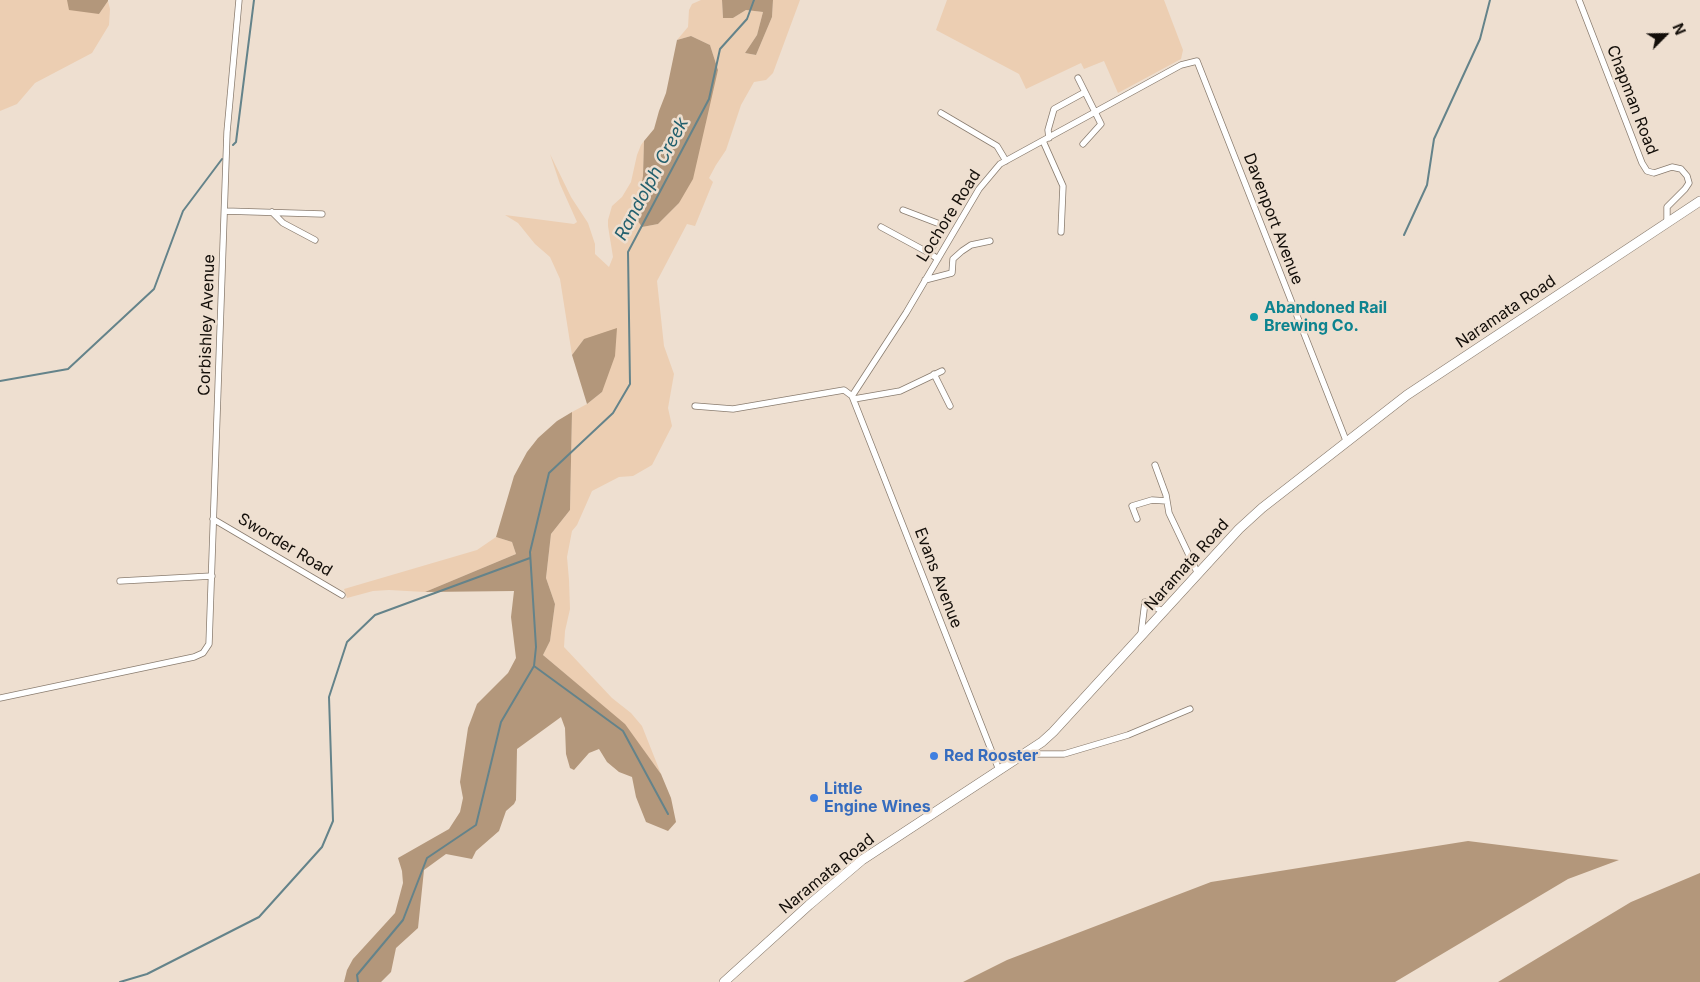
<!DOCTYPE html>
<html>
<head>
<meta charset="utf-8">
<style>
	body { margin:0 }
	#map { position:relative; width:1700px; height:982px; overflow:hidden; background:#eedfd0; font-family:Inter,sans-serif }
	canvas { display:block }
	.north { position:absolute; left:1640px; top:10px; width:50px; height:50px; -webkit-text-stroke:4px #eedfd0; paint-order:stroke; rotate:67deg; font-size:14px; font-weight:700; line-height:20px; text-align:center; color:#130e09 }
	.north::after { content:''; display:block; margin:auto; width:18px; height:22px; background:#130e09; clip-path:polygon(50% 0,100% 100%,50% 72%,0 100%) }
</style>
</head>
<body>
<div id="map">
<canvas width="1700" height="982"></canvas>
<div class="north">N</div>
</div>
<script>
const context = document.querySelector('canvas').getContext('2d');
context.lineJoin = 'round';
function fill(path, color) {
  context.fillStyle = color;
  context.fill(path, 'evenodd');
}
function shape(rows) {
  const path = new Path2D();
  for (const r of rows) {
    path.moveTo(r[0], r[1]);
    for (let i = 2; i < r.length; i += 2) path.lineTo(r[i], r[i + 1]);
  }
  return path;
}
function trace(path, color, width, dash) {
  context.strokeStyle = color;
  context.lineWidth = width;
  context.lineCap = dash ? 'butt' : 'round';
  context.setLineDash(dash || []);
  context.stroke(path);
}
function drawText(font, color, halo, rows, align = 'center') {
  context.font = font + ' Inter,sans-serif';
  context.lineWidth = 5;
  context.setLineDash([]);
  context.textBaseline = 'middle';
  context.strokeStyle = halo;
  context.fillStyle = color;
  for (const [text, x, y, turn = 0] of rows) {
    context.save();
    context.translate(x, y);
    context.rotate((+turn || 0) * Math.PI / 180);
    context.textAlign = isNaN(turn) ? turn : align;
    if (halo) context.strokeText(text, 0, 0);
    context.fillText(text, 0, 0);
    context.restore();
  }
}
const green = shape([
	[0,0,89,0,99,14,108,1,110,9,109,25,92,53,35,83,17,104,0,111],
	[701,0,722,0,723,18,733,18,746,10,763,12,757,35,745,53,756,55,772,17,773,0,800,0,773,73,766,80,754,82,741,105,726,150,716,165,709,178,713,182,695,226,687,224,657,281,664,346,674,374,668,408,672,426,652,465,633,476,619,477,592,491,577,525,572,531,567,557,569,580,570,609,565,631,564,647,612,698,631,713,642,726,661,774,624,724,543,655,550,641,555,604,546,578,551,534,570,510,572,412,587,404,602,392,584,339,572,355,560,279,550,257,535,244,518,223,505,215,574,224,577,222,560,184,550,154,571,197,588,223,595,244,595,254,609,267,613,257,608,226,608,220,612,206,622,197,631,182,637,155,641,145,644,141,642,227,658,224,679,203,718,70,710,45,691,36,677,40,688,27,689,10,692,4],
	[947,0,1164,0,1183,50,1181,59,1118,93,1104,61,1084,69,1081,63,1026,89,1019,74,936,30],
	[496,537,512,542,516,554,425,592,389,590,373,591,347,598,344,589,477,550]
]);
const forest = shape([
	[67,0,108,0,108,1,99,14,69,10],
	[722,0,773,0,772,17,756,55,745,53,757,35,763,12,746,10,733,18,723,18],
	[691,36,710,45,718,70,693,179,679,203,658,224,642,227,636,218,643,176,644,141,654,129,659,111,666,93,677,40],
	[617,328,615,356,602,392,587,404,572,355,584,339],
	[572,412,570,510,551,534,546,578,555,604,550,641,543,655,625,724,661,774,671,798,676,822,668,831,646,822,636,797,632,777,619,772,607,762,599,749,589,753,574,770,570,768,566,754,565,728,561,717,517,749,516,800,514,804,506,811,499,831,476,851,472,859,446,854,424,870,418,928,396,948,391,972,381,982,344,982,347,970,353,959,395,913,403,883,402,871,398,858,449,829,460,812,463,798,460,782,468,728,477,704,508,673,516,658,511,617,514,591,425,592,516,554,512,542,496,537,514,476,527,452,538,438,557,421],
	[1468,841,1619,860,1568,879,1395,982,963,982,1007,960,1211,882],
	[1700,873,1700,982,1498,982,1631,902]
]);
const stream = shape([
	[233,145,236,142,254,0],
	[1404,235,1427,185,1434,139,1480,39,1490,0],
	[0,381,68,369,154,289,183,211,222,159],
	[534,666,623,731,668,814],
	[120,982,147,974,259,917,322,847,333,821,329,697,347,642,375,615,530,558],
	[358,982,357,975,403,920,427,858,476,825,501,722,534,666,536,647,530,552,549,473,613,413,630,384,628,252,709,99,720,49,747,19,754,0]
]);
const street = shape([
	[1579,0,1642,163,1647,171,1654,173,1672,167,1681,169,1687,176,1689,183,1685,189,1667,207,1667,222],
	[1078,78,1101,124,1083,144],
	[941,113,997,146,1006,161],
	[1049,138,1048,130,1054,109,1085,92],
	[1043,141,1063,186,1061,232],
	[903,210,945,226,929,253,938,259],
	[225,211,322,214],
	[272,212,283,223,315,240],
	[881,227,929,253],
	[925,280,952,273,953,259,962,251,971,245,990,241],
	[934,374,950,406],
	[852,396,999,770],
	[854,399,900,391,942,371],
	[695,406,733,409,844,390,852,396,906,313,979,189,1000,164,1181,65,1197,61,1347,443],
	[1155,465,1166,495,1169,513,1198,574],
	[213,519,342,595],
	[1137,519,1132,506,1152,500,1167,501],
	[120,581,212,576],
	[1141,634,1145,602,1164,612],
	[0,698,194,657,203,653,209,644,227,132,239,0],
	[1025,754,1064,754,1128,735,1190,709]
]);
const secondary = shape([
	[724,982,809,905,862,860,1042,742,1053,732,1239,529,1262,508,1407,395,1700,201]
]);
const markers = [
	[1254,317,5,"#0f9aa8"],
	[934,756,5,"#3f7fe0"],
	[814,798,5,"#3f7fe0"]
];
const streetNames = [
	["Chapman Road",1632,100,69],
	["Lochore Road",949,216,-58],
	["Davenport Avenue",1273,219,69],
	["Naramata Road",1506,312,-34],
	["Corbishley Avenue",207,325,-88],
	["Sworder Road",285,545,31],
	["Naramata Road",1187,565,-48],
	["Evans Avenue",938,578,69],
	["Naramata Road",827,874,-39]
];
const cultureNames = [
	["Abandoned Rail",1264,308],
	["Brewing Co.",1264,326]
];
const shopNames = [
	["Red Rooster",944,756],
	["Little",824,789],
	["Engine Wines",824,807]
];
const waterNames = [
	["Randolph Creek",652,179,-62]
];
fill(green, '#ecceb2');
fill(forest, '#b3977b');
trace(stream, '#64838a', 2);
trace(street, '#897c6f', 7);
trace(secondary, '#897c6f', 10);
trace(street, '#fff', 5.5);
trace(secondary, '#fff', 9);
for (const [x, y, r, color] of markers) {
  const dot = new Path2D();
  dot.arc(x, y, r, 0, 2 * Math.PI);
  context.fillStyle = color;
  context.fill(dot);
  trace(dot, '#eedfd0', 2);
}
drawText('16px', '#130e09', '#eedfd0', streetNames);
drawText('bold 16px', '#0d838f', '#eedfd0', cultureNames, 'left');
drawText('bold 16px', '#366cbe', '#eedfd0', shopNames, 'left');
drawText('italic 18px', '#23606e', '#eedfd0', waterNames);
</script>
</body>
</html>
